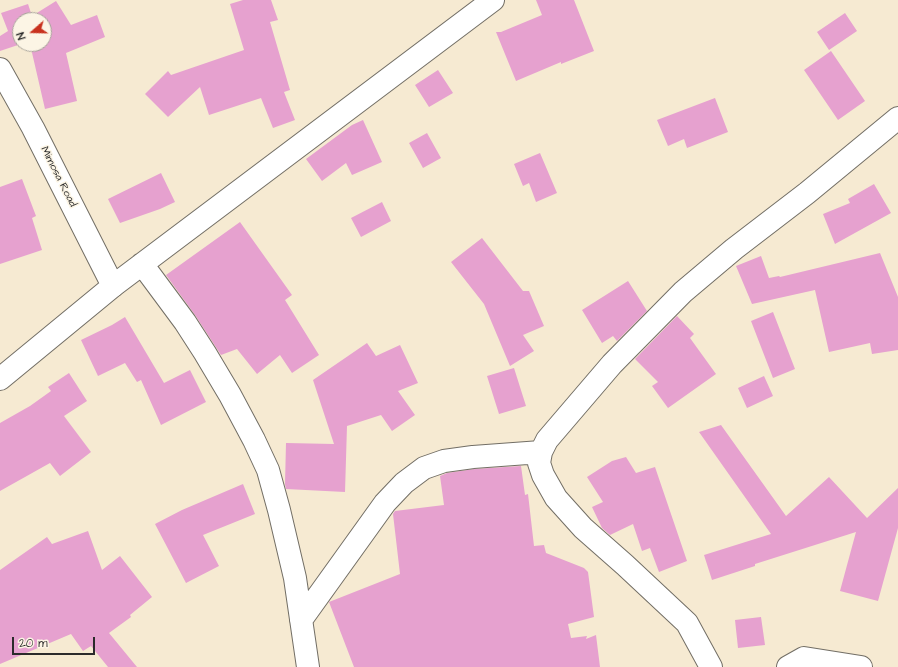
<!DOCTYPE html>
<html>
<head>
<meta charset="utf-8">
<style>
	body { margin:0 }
	#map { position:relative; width:898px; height:667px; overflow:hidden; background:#f6ead2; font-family:"Architects Daughter",sans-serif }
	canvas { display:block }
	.north { position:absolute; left:12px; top:12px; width:40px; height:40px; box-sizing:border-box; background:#fcf5e5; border:1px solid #a8a49b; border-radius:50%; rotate:250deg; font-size:11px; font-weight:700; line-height:16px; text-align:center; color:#2b2b2b }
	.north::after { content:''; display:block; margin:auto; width:14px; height:18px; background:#c8321e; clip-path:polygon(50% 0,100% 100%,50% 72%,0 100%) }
	.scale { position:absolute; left:12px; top:637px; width:83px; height:18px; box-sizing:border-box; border:2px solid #2b2b2b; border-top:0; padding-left:5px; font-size:12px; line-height:14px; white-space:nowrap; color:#2b2b2b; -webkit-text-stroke:3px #fcf5e5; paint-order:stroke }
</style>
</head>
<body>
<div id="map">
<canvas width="898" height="667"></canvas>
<div class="north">N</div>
<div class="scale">20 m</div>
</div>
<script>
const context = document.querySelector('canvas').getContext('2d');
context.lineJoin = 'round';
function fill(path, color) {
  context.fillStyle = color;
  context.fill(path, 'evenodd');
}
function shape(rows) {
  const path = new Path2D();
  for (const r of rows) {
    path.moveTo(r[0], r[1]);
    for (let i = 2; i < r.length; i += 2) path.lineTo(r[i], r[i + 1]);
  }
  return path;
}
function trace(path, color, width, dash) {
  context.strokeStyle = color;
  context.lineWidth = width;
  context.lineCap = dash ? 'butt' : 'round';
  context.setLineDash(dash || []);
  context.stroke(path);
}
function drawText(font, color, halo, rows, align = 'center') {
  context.font = font + ' "Architects Daughter",sans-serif';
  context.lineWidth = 3;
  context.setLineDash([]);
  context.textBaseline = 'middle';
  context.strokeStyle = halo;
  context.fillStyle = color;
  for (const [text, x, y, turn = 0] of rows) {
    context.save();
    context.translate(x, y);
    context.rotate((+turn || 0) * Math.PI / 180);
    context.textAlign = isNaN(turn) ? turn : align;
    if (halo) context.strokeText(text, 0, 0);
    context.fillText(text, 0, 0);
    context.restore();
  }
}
const building = shape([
	[243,0,271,0,278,20,270,22,290,90,284,92,295,120,273,128,261,98,209,115,200,87,168,117,145,94,168,71,171,75,244,50,230,4],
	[536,0,574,0,594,51,561,64,561,62,516,81,496,32,501,32,542,15],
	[56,1,71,25,97,15,105,37,66,53,77,101,45,109,30,44,44,44,44,20,20,20,20,44,21,44,0,51,0,36,8,31,1,13,28,4,32,16],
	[845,13,857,31,829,50,817,32],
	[831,51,865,101,838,120,804,70],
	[438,70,453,93,429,107,415,85],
	[715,98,728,132,687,148,684,139,668,146,657,120],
	[363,120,382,162,352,175,346,163,322,181,306,159,352,125],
	[427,133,441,158,423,168,409,143],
	[540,153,557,193,536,202,529,183,523,186,514,164],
	[161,173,175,202,160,209,120,223,108,199],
	[22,179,36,216,32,218,42,250,0,264,0,187],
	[874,184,891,213,835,244,823,214,850,203,848,199],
	[382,202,391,221,361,237,351,218],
	[240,222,292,295,285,300,319,355,292,373,280,355,257,374,237,349,221,355,195,315,166,275],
	[482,238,523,291,529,291,544,326,523,335,534,351,510,366,484,304,451,262],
	[880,253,898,297,898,350,872,354,870,343,829,352,815,290,752,304,736,266,761,256,769,278,779,276,780,277],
	[628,281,647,311,617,341,613,336,602,343,582,310],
	[773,312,795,369,773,378,751,321],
	[677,316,694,334,690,338,716,374,668,408,652,386,658,382,635,359],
	[125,317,164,383,190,370,206,402,161,425,141,380,137,382,125,363,98,376,81,340,112,325],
	[367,343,376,356,400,345,418,383,398,391,415,415,392,431,381,415,347,426,345,492,286,489,285,484,286,443,334,444,313,380],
	[514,368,526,406,499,414,487,376],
	[69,373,87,401,64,416,91,452,60,476,50,463,0,491,0,423,30,406,51,391,48,387],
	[764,376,773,396,747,408,738,388],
	[721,425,786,516,829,477,867,518,898,488,898,528,878,601,840,591,856,532,755,564,755,566,712,580,704,555,771,534,699,432],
	[626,457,636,473,655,467,687,561,659,572,650,548,642,551,633,524,610,535,602,528,592,507,603,502,587,477,612,461],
	[521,466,525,495,528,494,534,546,544,545,546,553,584,568,588,572,594,617,568,624,571,638,587,636,586,639,596,635,600,667,354,667,329,602,400,574,393,514,395,511,444,505,440,476,447,473,474,469],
	[243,484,255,514,203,535,219,566,186,583,155,524,182,510],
	[88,531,102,570,120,556,152,597,130,615,131,617,109,633,137,667,108,667,91,646,83,651,71,634,0,664,0,570,47,537,52,544],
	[761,617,765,645,738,648,735,620]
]);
const minor = shape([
	[142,264,185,322,205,353,230,395,254,440,268,470,279,510,295,578,308,667],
	[113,286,493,0],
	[301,620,385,503,404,483,424,468,444,461,473,457,541,452],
	[711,667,687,623,625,565,583,528,556,498,543,475,539,463,541,452,547,440,612,364,683,292,734,249,807,193,898,118],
	[788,667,804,658,861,667]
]);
const tertiary = shape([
	[0,69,33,128,113,286,0,379]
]);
const streetNames = [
	["Mimosa Road",58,177,63]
];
fill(building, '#e6a1cf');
trace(minor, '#726e65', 24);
trace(tertiary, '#726e65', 24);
trace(minor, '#fff', 22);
trace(tertiary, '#fff', 22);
drawText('11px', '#2b2b2b', '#fcf5e5', streetNames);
</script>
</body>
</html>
